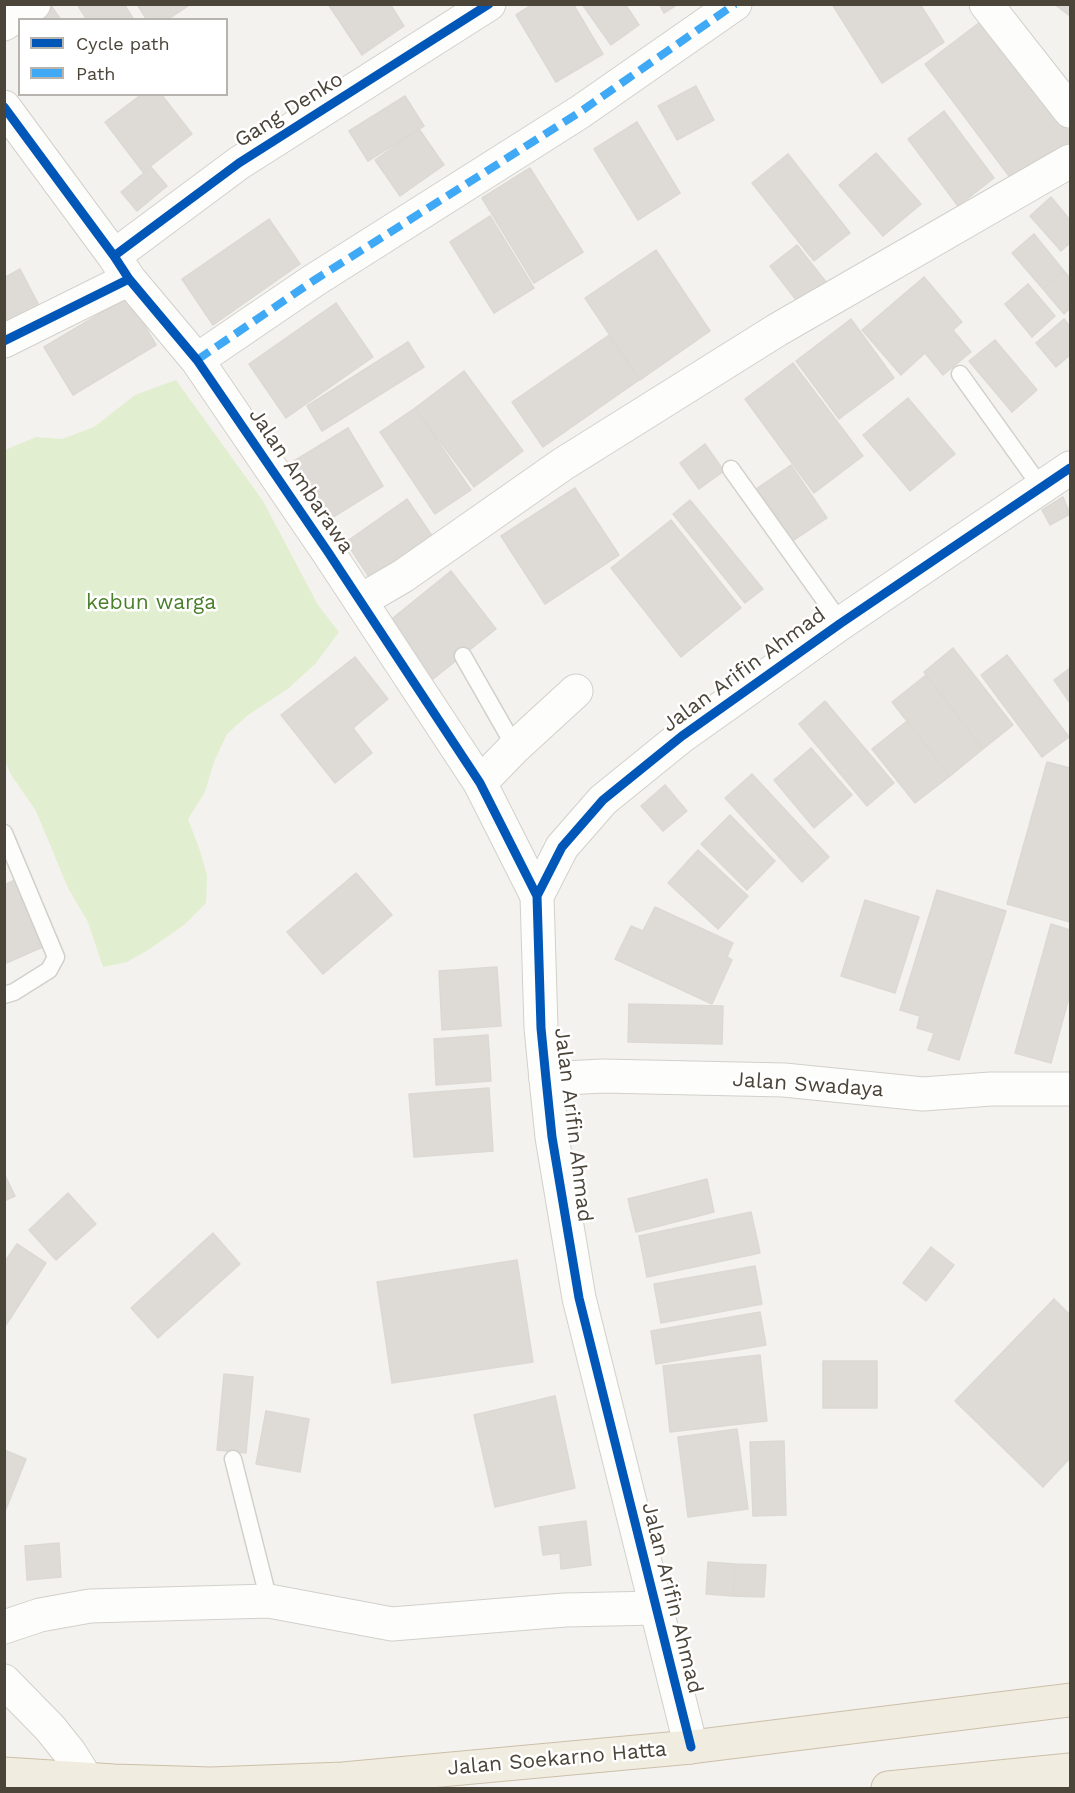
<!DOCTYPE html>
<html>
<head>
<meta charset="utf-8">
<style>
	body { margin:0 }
	#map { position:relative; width:1075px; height:1793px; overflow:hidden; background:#f4f2ee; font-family:"Work Sans",sans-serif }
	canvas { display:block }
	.frame { position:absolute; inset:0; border:6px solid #4b4439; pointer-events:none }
	.legend { position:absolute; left:18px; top:18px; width:210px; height:78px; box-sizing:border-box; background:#fff; border:2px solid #b7b4b0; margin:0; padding:8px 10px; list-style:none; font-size:18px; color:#4b4439 }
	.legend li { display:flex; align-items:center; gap:12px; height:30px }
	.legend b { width:30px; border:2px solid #b7b4b0 }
</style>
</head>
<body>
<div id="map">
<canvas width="1075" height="1793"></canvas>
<div class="frame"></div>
<ul class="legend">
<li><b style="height:8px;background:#0057b8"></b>Cycle path</li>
<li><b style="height:8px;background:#3fa9f5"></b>Path</li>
</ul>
</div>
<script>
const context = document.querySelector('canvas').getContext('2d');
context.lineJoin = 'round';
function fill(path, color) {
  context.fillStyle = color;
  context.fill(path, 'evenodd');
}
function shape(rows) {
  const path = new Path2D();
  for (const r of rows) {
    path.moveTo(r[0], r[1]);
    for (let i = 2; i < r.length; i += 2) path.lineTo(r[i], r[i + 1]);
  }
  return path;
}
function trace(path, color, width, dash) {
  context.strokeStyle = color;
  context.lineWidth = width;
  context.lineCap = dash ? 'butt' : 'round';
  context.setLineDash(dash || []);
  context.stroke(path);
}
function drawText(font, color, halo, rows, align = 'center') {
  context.font = font + ' "Work Sans",sans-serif';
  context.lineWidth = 5;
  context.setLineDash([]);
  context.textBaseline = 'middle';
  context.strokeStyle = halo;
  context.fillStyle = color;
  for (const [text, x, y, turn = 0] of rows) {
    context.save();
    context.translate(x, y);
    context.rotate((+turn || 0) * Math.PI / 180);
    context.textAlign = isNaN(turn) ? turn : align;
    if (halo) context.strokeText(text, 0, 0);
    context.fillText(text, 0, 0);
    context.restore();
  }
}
const green = shape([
	[176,380,263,501,318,605,339,632,316,663,289,688,248,715,227,734,214,762,205,792,188,819,199,848,207,875,206,903,184,925,148,950,127,962,103,967,88,922,68,888,36,811,10,773,5,760,5,450,36,437,62,439,94,427,135,395]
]);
const building = shape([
	[50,4,61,20,29,20,50,4],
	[77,4,124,4,134,20,87,20,77,4],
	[137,4,191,4,167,20,147,20,137,4],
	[328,4,390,4,404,26,362,55,328,4],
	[533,4,573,4,603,54,556,82,516,15,533,4],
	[582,4,625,4,639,25,611,45,582,4],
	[659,4,678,4,664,13,659,4],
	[832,4,920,4,944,42,882,83,832,4],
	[1054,4,1070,4,1070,16,1054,4],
	[988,16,1070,127,1070,142,1015,184,925,64,988,16],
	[696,86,714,120,677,140,658,106,696,86],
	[142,94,161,94,192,134,143,172,105,122,142,94],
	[405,96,424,126,368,161,349,131,405,96],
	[944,111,994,178,958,206,908,139,944,111],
	[637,122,680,193,638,220,594,149,637,122],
	[419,129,444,165,400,196,375,160,419,129],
	[876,153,921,204,883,236,839,185,876,153],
	[788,154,850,233,814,261,752,183,788,154],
	[151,167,167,186,137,211,121,192,151,167],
	[530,168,583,252,534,283,482,198,530,168],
	[1051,197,1070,220,1070,243,1061,251,1030,216,1051,197],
	[490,216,534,288,494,313,450,242,490,216],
	[269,219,300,264,213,325,182,279,269,219],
	[1034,234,1064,271,1043,289,1012,253,1034,234],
	[797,245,830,287,803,309,770,266,797,245],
	[656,250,710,331,640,380,585,298,656,250],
	[20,269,42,311,4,332,4,278,20,269],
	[1064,271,1070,278,1070,308,1064,314,1043,289,1064,271],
	[924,277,962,322,953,330,971,352,943,375,925,353,901,375,862,330,924,277],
	[1028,284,1055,316,1032,337,1005,304,1028,284],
	[128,297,156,345,73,395,44,347,128,297],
	[336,303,373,357,286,418,249,364,336,303],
	[851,319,894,378,839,419,796,361,851,319],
	[1064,319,1070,327,1070,355,1056,367,1036,343,1064,319],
	[609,335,639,380,543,447,512,402,609,335],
	[995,340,1037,390,1012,412,969,361,995,340],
	[408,342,424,367,322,431,307,406,408,342],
	[793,363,863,456,814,493,745,399,793,363],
	[464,371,523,451,474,487,415,408,464,371],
	[908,398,955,454,910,491,863,435,908,398],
	[415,408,471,490,435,514,380,432,415,408],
	[348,428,383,486,330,519,294,461,348,428],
	[705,444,724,471,699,489,680,463,705,444],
	[791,465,827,518,791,542,756,489,791,465],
	[575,488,619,555,545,604,501,536,575,488],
	[1063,497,1070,514,1050,525,1042,510,1063,497],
	[407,499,435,540,373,583,346,542,407,499],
	[690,500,763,589,745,603,673,514,690,500],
	[671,520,741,608,681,657,611,568,671,520],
	[451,571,496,629,428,683,383,626,451,571],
	[953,648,1013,725,983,749,924,672,953,648],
	[1007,655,1069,737,1042,757,981,675,1007,655],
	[355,657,388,699,353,728,372,753,335,783,281,715,355,657],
	[1070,668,1070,703,1054,680,1070,668],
	[926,675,983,749,950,776,892,702,926,675],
	[825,701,894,783,867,806,799,724,825,701],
	[907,721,950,776,915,803,872,749,907,721],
	[811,748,852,795,814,828,774,780,811,748],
	[1047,762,1070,768,1070,922,1007,904,1047,762],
	[752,774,829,857,802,882,725,798,752,774],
	[665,785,687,811,663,831,641,806,665,785],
	[730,815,775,861,747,890,701,844,730,815],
	[698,850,748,896,718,929,668,883,698,850],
	[356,873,392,915,323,974,287,932,356,873],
	[15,880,45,946,4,964,4,885,15,880],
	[937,890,1006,911,959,1060,928,1050,934,1033,917,1028,920,1016,900,1010,937,890],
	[865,900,919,917,895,993,841,976,865,900],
	[655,907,733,943,727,957,732,960,712,1004,615,959,631,926,643,931,655,907],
	[1051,924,1070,930,1070,994,1051,1063,1015,1053,1051,924],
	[497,967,501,1026,442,1030,439,971,497,967],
	[629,1004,723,1006,722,1044,628,1042,629,1004],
	[488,1035,491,1081,436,1085,434,1039,488,1035],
	[489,1088,493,1151,414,1157,409,1094,489,1088],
	[4,1173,15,1196,4,1201,4,1173],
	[707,1179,714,1212,636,1232,628,1199,707,1179],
	[68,1193,96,1224,56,1260,29,1230,68,1193],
	[751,1212,760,1253,647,1277,639,1236,751,1212],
	[213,1233,240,1264,158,1338,131,1308,213,1233],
	[17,1244,46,1263,4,1328,4,1259,6,1260,17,1244],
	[931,1247,954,1265,926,1301,903,1283,931,1247],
	[517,1260,533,1362,392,1383,377,1282,517,1260],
	[755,1266,762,1304,661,1323,654,1284,755,1266],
	[1054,1299,1070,1315,1070,1458,1043,1487,955,1401,1054,1299],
	[760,1312,766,1345,656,1364,651,1331,760,1312],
	[760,1355,767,1421,670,1432,663,1366,760,1355],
	[823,1361,877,1361,877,1408,823,1408,823,1361],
	[224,1374,253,1377,246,1453,217,1450,224,1374],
	[555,1396,575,1488,495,1507,474,1415,555,1396],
	[266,1411,309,1419,300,1472,256,1464,266,1411],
	[737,1429,748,1509,688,1517,678,1437,737,1429],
	[784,1441,786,1515,753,1516,750,1442,784,1441],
	[4,1450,26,1459,4,1514,4,1450],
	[586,1521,591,1565,561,1569,560,1553,543,1555,539,1527,586,1521],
	[59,1543,61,1577,27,1580,25,1546,59,1543],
	[708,1562,735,1564,733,1596,706,1594,708,1562],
	[735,1564,766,1565,764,1597,733,1596,735,1564]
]);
const service = shape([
	[960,374,1041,487],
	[731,469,841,623],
	[463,656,515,747],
	[4,833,56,957,49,970,14,992,4,995],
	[233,1459,269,1601]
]);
const minor = shape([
	[986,4,1070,111],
	[4,24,34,4],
	[4,107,114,256,129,279,197,360,328,552,480,783,537,896],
	[114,256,239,163,489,4],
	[4,341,129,279],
	[197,360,313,281,580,112,735,4],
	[360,601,403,576,563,464,777,330,1070,161],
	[480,783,515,747,576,691],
	[546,1079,603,1076,784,1080,923,1094,991,1089,1070,1089],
	[4,1627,40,1615,90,1606,269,1601,392,1624,565,1610,656,1608]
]);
const tertiary = shape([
	[4,1681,50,1728,70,1753,87,1780],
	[691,1747,579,1298,552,1137,546,1079,541,1028,537,896,562,847,603,800,682,736,841,623,1070,468]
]);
const trunk = shape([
	[4,1774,114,1781,211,1784,343,1779,691,1747,1070,1700],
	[888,1788,1070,1770]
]);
const quiet = shape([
	[197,360,313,281,580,112,735,4]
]);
const cycleway = shape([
	[4,107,114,256,129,279,197,360,328,552,480,783,537,896],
	[114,256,239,163,489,4],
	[4,341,129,279],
	[691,1747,579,1298,552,1137,546,1079,541,1028,537,896,562,847,603,800,682,736,841,623,1070,468]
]);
const streetNames = [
	["Gang Denko",289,110,-32],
	["Jalan Ambarawa",301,481,56],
	["Jalan Arifin Ahmad",744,670,-36],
	["Jalan Swadaya",808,1085,4],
	["Jalan Arifin Ahmad",573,1125,83],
	["Jalan Arifin Ahmad",672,1598,76],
	["Jalan Soekarno Hatta",557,1759,-5]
];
const parkNames = [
	["kebun warga",151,603]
];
fill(green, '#e1eecf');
fill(building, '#dedbd6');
trace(building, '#dcd9d4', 1.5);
trace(service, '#d2d0cb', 19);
trace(minor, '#d2d0cb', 35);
trace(tertiary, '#d2d0cb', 35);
trace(trunk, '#ccbfa9', 35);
trace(service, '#fdfdfc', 16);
trace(minor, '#fdfdfc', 33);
trace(tertiary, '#fdfdfc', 33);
trace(trunk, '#f0ece0', 33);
trace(quiet, '#3fa9f5', 8, [15, 8]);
trace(cycleway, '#0057b8', 9);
drawText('21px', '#4b4439', '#fff', streetNames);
drawText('21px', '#4a7f2a', '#fff', parkNames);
</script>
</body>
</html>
